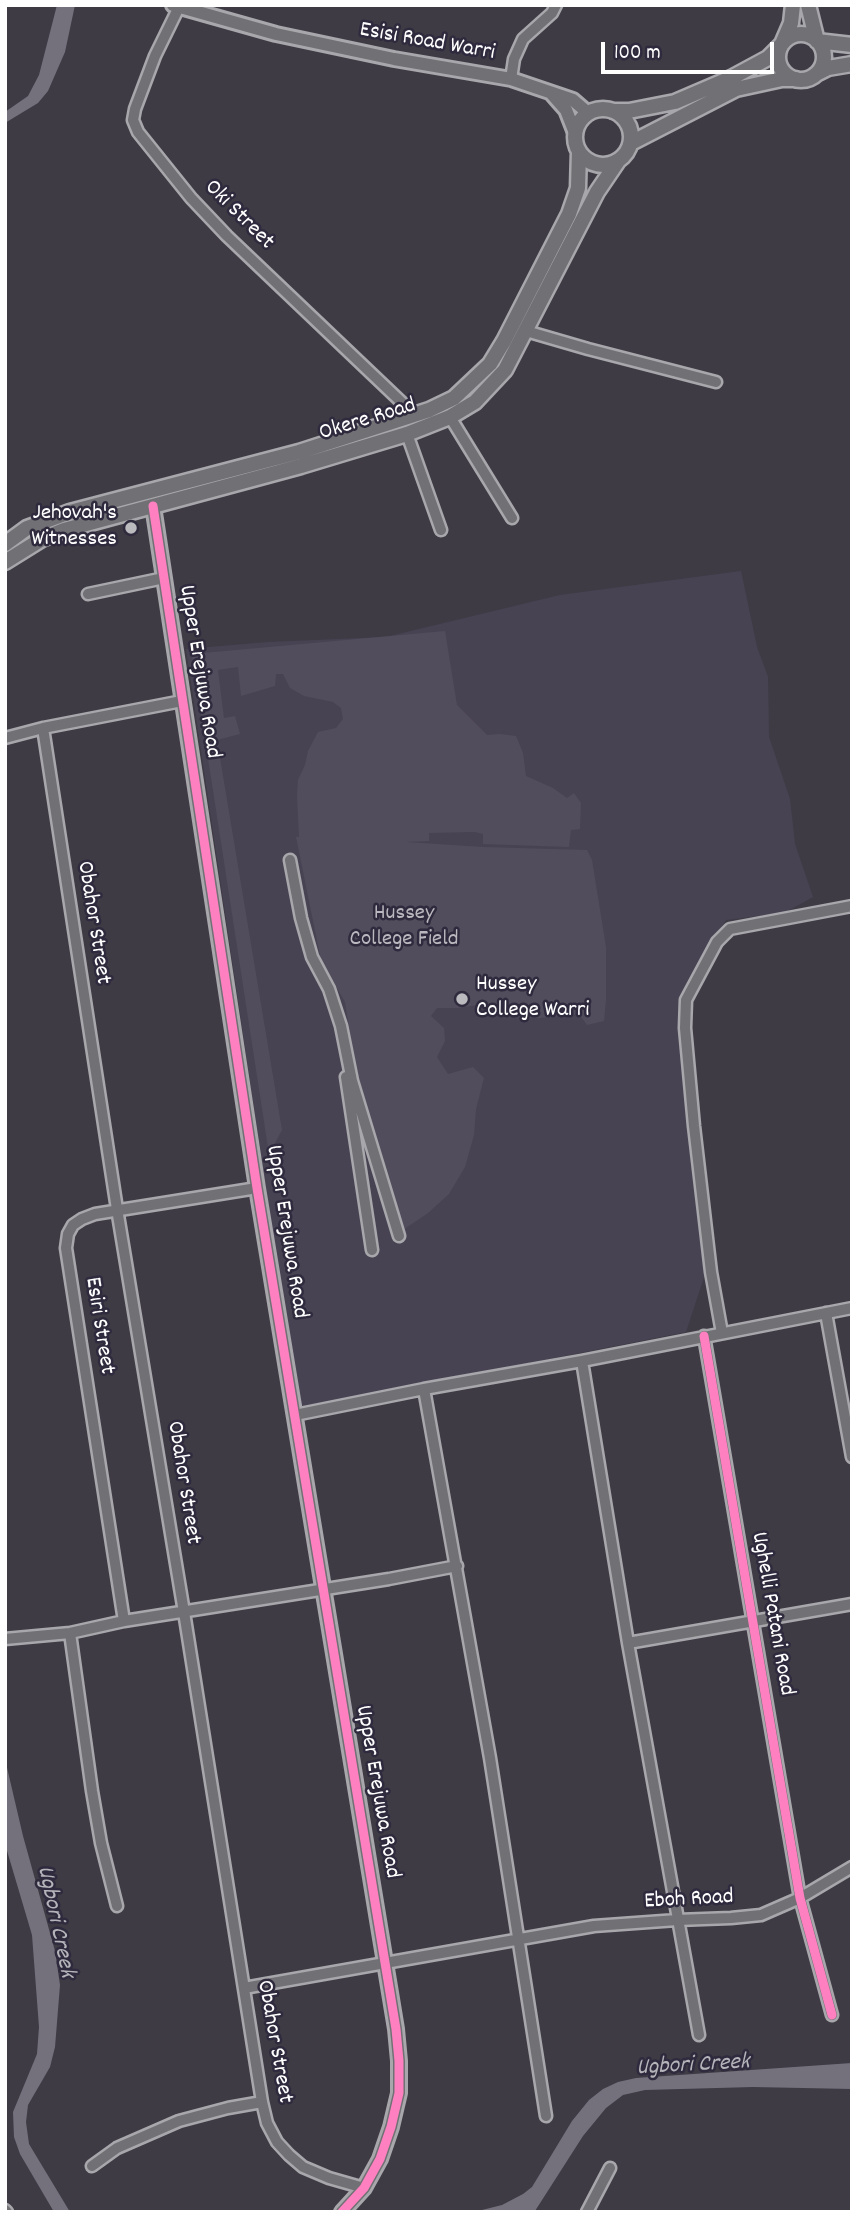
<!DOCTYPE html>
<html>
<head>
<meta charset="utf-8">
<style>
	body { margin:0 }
	#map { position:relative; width:857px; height:2217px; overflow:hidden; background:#3e3b45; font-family:Dekko,sans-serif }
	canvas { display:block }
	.frame { position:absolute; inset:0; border:7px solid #fff; pointer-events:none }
	.scale { position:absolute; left:601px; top:42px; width:173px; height:32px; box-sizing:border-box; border:4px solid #fff; border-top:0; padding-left:9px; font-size:21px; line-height:24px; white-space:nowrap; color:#fff; -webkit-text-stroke:5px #2f2a3d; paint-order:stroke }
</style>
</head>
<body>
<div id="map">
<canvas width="857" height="2217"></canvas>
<div class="frame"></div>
<div class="scale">100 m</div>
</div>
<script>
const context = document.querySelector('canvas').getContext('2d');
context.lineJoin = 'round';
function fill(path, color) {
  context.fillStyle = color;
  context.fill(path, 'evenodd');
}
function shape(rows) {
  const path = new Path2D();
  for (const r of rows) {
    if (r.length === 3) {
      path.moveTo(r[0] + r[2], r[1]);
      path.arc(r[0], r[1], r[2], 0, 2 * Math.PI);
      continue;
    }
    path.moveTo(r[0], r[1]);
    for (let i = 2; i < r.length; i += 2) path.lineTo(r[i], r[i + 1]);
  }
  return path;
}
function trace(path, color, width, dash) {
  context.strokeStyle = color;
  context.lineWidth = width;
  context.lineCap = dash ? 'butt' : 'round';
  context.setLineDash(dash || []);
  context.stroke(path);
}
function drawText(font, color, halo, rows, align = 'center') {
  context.font = font + ' Dekko,sans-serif';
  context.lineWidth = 5;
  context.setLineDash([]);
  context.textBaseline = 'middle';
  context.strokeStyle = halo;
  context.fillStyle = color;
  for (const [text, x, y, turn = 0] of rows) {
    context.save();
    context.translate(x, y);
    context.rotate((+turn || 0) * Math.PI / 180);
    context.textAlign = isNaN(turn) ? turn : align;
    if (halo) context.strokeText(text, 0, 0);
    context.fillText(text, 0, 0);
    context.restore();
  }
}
const built = shape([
	[741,571,757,647,768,677,769,737,790,799,795,844,813,897,784,913,726,920,711,945,686,1011,700,1189,704,1277,686,1332,296,1409,277,1292,278,1271,274,1243,186,649,268,642,386,637,560,595]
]);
const green = shape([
	[445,631,457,705,487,735,500,734,516,736,523,753,526,776,553,788,567,798,574,793,581,803,580,829,571,830,569,847,483,844,483,834,475,832,429,833,429,841,406,842,483,847,587,850,592,860,606,947,606,1000,604,1021,587,1025,579,1014,540,1018,508,1017,493,1013,477,1005,458,1008,437,1008,431,1016,444,1028,445,1041,437,1057,448,1074,473,1067,484,1078,476,1109,474,1135,465,1167,449,1194,428,1213,400,1232,358,1082,345,1002,321,960,296,837,299,837,297,795,298,780,305,765,308,751,318,732,336,728,343,719,341,708,333,702,304,696,290,688,283,674,276,674,275,686,241,696,238,667,218,670,224,718,235,716,240,734,217,740,282,1130,269,1154,192,654]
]);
const water = shape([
	[57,5,75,5,65,52,48,91,38,103,5,123,5,112,28,96,39,75],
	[5,1759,23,1836,55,1951,60,1985,55,2047,50,2067,28,2105,26,2122,29,2144,70,2212,54,2212,20,2154,14,2137,13,2112,37,2054,39,2027,32,1935,5,1844],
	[852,2063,852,2089,753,2087,645,2090,623,2095,606,2108,583,2136,535,2211,474,2212,502,2205,523,2194,532,2187,572,2121,589,2100,603,2089,618,2082,636,2078]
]);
const minor = shape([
	[179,7,155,56,135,109,133,120,138,132,191,198,227,236,415,415],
	[511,79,514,59,523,39,552,13,556,5],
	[526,331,588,349,716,382],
	[450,417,512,518],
	[407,434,441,530],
	[88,594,164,578],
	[43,728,117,1209,184,1612,262,2102,267,2123,277,2142,289,2155,303,2167,329,2178,364,2188],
	[5,738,43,728,182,701],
	[290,860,301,918,312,957,329,989,341,1026,352,1081,399,1236],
	[346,1077,372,1250],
	[826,1313,852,1457],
	[722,1333,711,1272,694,1126,685,1028,686,1000,717,942,730,929,852,906],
	[704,1336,800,1898,832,2015],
	[582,1361,628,1643,699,2035],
	[424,1389,490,1758,546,2116],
	[295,1415,424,1389,582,1361,852,1308],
	[124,1621,66,1248,68,1234,73,1225,82,1219,95,1214,257,1188],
	[70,1633,92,1791,101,1843,117,1906],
	[5,1639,70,1633,124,1621,389,1579,457,1566],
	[628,1643,852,1604],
	[244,1988,594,1926,677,1920,731,1918,761,1915,800,1898,852,1867],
	[92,2166,117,2148,179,2121,228,2108,262,2102],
	[5,2210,7,2212],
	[587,2212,610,2168]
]);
const tertiary = shape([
	[173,5,276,34,394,59,511,79,573,100,588,113],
	[551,93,566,110,575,133],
	[153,506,257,1188,396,2029,399,2061,399,2093,391,2127,380,2159,364,2188,342,2212]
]);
const secondary = shape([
	[808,5,817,41,852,45],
	[801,57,23],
	[816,74,828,68,852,64],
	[603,137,28],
	[613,111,629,111,675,102,731,78,768,58,782,44,791,23,793,5],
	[631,143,736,89,782,79,796,79],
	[5,544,27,528,70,512,299,452,429,410,454,398,490,364,504,341,569,214,578,188,579,151],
	[5,562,42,539,64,530,301,466,407,434,450,417,475,402,505,370,597,192,618,161]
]);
const cycleway = shape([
	[153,506,257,1188,396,2029,399,2061,399,2093,391,2127,380,2159,364,2188,342,2212],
	[704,1336,800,1898,832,2015]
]);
const markers = [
	[131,528,7,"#bbbabe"],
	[462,999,7,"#bbbabe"]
];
const streetNames = [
	["Esisi Road Warri",427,43,10],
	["Oki Street",238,216,45],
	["Okere Road",368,421,-17],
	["Upper Erejuwa Road",198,672,81],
	["Obahor Street",92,923,81],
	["Upper Erejuwa Road",285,1232,81],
	["Esiri Street",98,1326,81],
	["Obahor Street",182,1483,81],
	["Ughelli Patani Road",771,1614,80],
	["Upper Erejuwa Road",376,1792,80],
	["Eboh Road",689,1901,-3],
	["Obahor Street",273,2042,80]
];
const poiNames = [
	["Jehovah's",117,515],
	["Witnesses",117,541],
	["Hussey",476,986,"left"],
	["College Warri",476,1012,"left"]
];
const parkNames = [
	["Hussey",404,915],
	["College Field",404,941]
];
const waterNames = [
	["Ugbori Creek",54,1922,78],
	["Ugbori Creek",693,2067,-3]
];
fill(built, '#484353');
fill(green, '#524d5c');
fill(water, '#74717d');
trace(minor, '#a8a7ab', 15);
trace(tertiary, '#a8a7ab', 18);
trace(secondary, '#a8a7ab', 19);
trace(minor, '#717074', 10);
trace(tertiary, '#717074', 12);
trace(secondary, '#717074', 14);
trace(cycleway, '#ff80c0', 9);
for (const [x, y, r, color] of markers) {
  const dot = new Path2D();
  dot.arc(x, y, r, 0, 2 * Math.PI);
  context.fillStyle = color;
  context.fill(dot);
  trace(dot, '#2f2a3d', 2.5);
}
drawText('23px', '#fff', '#2f2a3d', streetNames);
drawText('23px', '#fff', '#2f2a3d', poiNames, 'right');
drawText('23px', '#bbb9bf', '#2f2a3d', parkNames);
drawText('italic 24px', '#b5b4ba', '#2f2a3d', waterNames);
</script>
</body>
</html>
